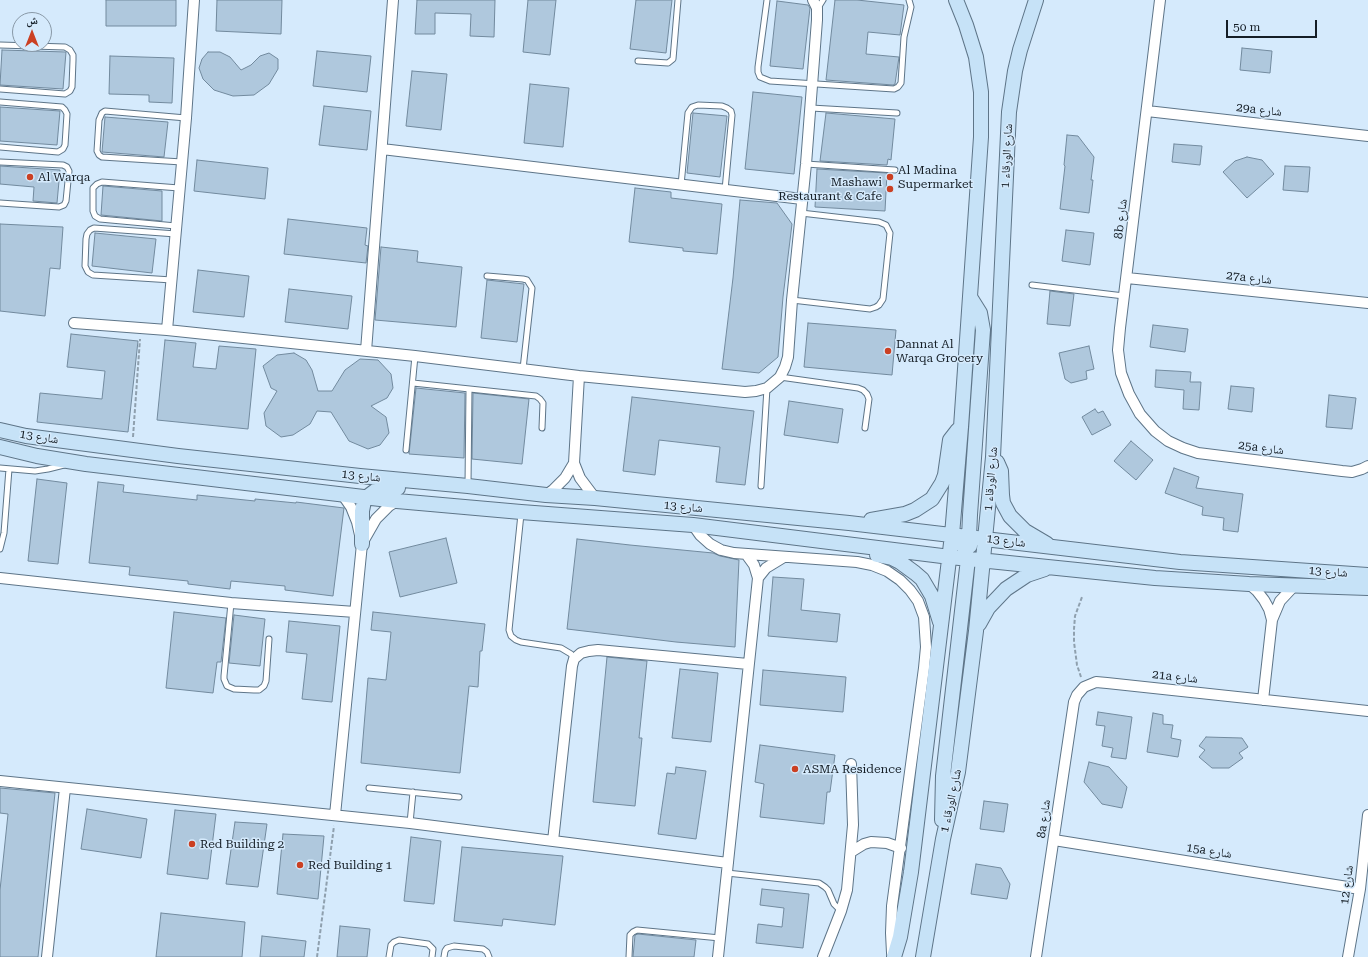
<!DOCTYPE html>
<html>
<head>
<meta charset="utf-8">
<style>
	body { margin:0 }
	#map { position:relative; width:1368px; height:957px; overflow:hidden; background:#d5eafc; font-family:"Roboto Serif","Noto Naskh Arabic",serif }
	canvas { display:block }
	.north { position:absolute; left:12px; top:12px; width:40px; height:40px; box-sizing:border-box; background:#d5eafc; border:1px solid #8898a6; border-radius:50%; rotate:0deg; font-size:11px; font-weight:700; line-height:16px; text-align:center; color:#151e26 }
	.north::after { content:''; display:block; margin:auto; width:14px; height:18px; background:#cb4023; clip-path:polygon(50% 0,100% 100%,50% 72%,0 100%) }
	.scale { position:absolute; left:1226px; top:20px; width:91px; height:18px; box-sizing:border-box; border:2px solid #151e26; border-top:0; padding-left:5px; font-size:12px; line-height:14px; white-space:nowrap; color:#151e26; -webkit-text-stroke:3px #d5eafc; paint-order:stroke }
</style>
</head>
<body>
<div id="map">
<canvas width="1368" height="957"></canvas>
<div class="north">ش</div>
<div class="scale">50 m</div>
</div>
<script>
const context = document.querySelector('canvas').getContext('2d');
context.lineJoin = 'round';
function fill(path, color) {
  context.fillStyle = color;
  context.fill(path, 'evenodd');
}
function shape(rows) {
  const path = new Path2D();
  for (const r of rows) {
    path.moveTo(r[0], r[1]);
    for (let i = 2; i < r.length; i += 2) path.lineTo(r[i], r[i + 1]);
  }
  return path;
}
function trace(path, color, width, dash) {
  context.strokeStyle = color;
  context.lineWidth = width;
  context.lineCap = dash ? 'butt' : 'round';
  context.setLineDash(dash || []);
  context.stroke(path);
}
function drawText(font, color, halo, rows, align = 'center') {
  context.font = font + ' "Roboto Serif","Noto Naskh Arabic",serif';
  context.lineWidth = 3;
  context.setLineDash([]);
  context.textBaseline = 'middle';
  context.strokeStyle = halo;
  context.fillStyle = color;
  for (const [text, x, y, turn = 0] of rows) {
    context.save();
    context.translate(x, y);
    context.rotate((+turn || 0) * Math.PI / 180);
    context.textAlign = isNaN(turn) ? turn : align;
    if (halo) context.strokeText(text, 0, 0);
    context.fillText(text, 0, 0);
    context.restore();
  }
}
const building = shape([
	[106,0,176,0,176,26,106,26,106,0],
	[217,0,282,0,281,34,216,31,217,0],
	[417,0,495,0,494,37,470,36,471,14,435,13,435,34,415,34,417,0],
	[528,0,556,0,550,55,523,52,528,0],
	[636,0,672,0,666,53,630,49,636,0],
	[835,0,857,0,904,5,900,35,868,32,866,54,899,57,895,84,893,85,826,80,835,0],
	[777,1,808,5,810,8,803,69,770,66,777,1],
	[1242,48,1272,51,1270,73,1240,70,1242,48],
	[2,50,66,52,63,89,0,85,2,50],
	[317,51,371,56,367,92,313,86,317,51],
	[208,52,220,52,230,57,241,70,251,65,260,56,269,53,278,59,278,69,269,84,254,95,233,96,214,90,203,79,199,68,202,59,208,52],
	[110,56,174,58,172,103,149,102,149,95,109,94,110,56],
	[412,71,447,74,441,130,406,126,412,71],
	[530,84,569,88,563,147,524,143,530,84],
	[753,92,802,97,794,174,745,169,753,92],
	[324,106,371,111,367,150,319,145,324,106],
	[0,107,60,111,57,145,0,141,0,107],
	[693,113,727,116,720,177,687,173,693,113],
	[826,113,895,119,891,160,888,159,887,165,820,161,826,113],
	[105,117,168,122,164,157,102,152,105,117],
	[1067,135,1078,136,1094,157,1091,180,1093,180,1089,213,1060,209,1065,166,1064,165,1067,135],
	[1174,144,1202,146,1200,165,1172,162,1174,144],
	[1247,157,1262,160,1274,174,1247,198,1223,172,1235,161,1247,157],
	[197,160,268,168,265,199,194,191,197,160],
	[0,166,60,170,57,203,33,201,34,187,0,184,0,166],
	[1285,166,1310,167,1308,192,1283,190,1285,166],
	[817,169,887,173,885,211,815,207,817,169],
	[103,186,162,191,162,221,101,215,103,186],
	[635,188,671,192,671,198,722,204,717,254,683,251,683,248,629,242,635,188],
	[740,200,777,203,792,224,783,297,778,357,759,373,722,369,733,278,740,200],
	[288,219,367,228,365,245,368,246,366,263,284,254,288,219],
	[0,224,63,227,60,269,50,268,45,316,0,311,0,224],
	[1066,230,1094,233,1090,265,1062,261,1066,230],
	[95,233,156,239,152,273,92,266,95,233],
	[381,247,418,251,417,262,462,267,456,327,375,320,381,247],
	[198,270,249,276,244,317,193,312,198,270],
	[487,280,524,284,517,342,481,338,487,280],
	[289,289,352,296,348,329,285,322,289,289],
	[1050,291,1074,294,1070,326,1047,324,1050,291],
	[808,323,896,330,892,375,804,367,808,323],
	[1153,325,1188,329,1185,352,1150,347,1153,325],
	[71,334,138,341,128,432,37,422,40,393,102,399,105,371,67,367,71,334],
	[165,340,196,343,193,367,216,369,219,346,256,349,248,429,157,420,165,340],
	[1089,346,1094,369,1086,371,1087,379,1071,383,1065,379,1059,353,1089,346],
	[294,353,306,360,312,370,318,391,332,391,345,370,360,359,378,360,391,374,393,388,387,398,371,406,386,417,389,433,380,445,368,449,349,441,331,412,317,411,310,424,293,435,281,437,266,426,264,413,277,391,271,388,263,366,277,355,294,353],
	[1156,370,1191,372,1190,382,1201,382,1199,410,1183,409,1184,390,1155,387,1156,370],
	[1231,386,1254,388,1252,412,1228,409,1231,386],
	[416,388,465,393,464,458,409,454,416,388],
	[473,393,529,399,522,464,472,459,473,393],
	[1329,395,1356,398,1352,429,1326,427,1329,395],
	[632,397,754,411,745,485,716,482,720,447,659,440,655,475,623,471,632,397],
	[789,401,843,409,838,443,784,435,789,401],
	[1095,409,1098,413,1103,411,1111,425,1092,435,1082,417,1095,409],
	[1131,441,1153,460,1136,480,1114,461,1131,441],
	[1174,468,1199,477,1196,488,1243,494,1238,532,1223,530,1224,518,1202,515,1203,507,1165,493,1174,468],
	[37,479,67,483,58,564,28,561,37,479],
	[98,482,124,485,123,492,197,500,197,495,255,501,255,499,296,503,296,502,344,508,333,596,285,590,285,586,231,581,230,589,188,584,188,581,129,575,130,567,89,563,98,482],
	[446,538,457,583,400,597,389,552,446,538],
	[577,539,630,545,713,553,720,556,739,560,735,647,676,642,567,629,577,539],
	[773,577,804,579,801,610,840,614,837,642,768,636,773,577],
	[174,612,226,618,221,662,217,662,213,693,166,688,174,612],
	[373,612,485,624,482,651,480,651,478,687,469,686,460,773,361,763,368,678,386,680,391,632,371,630,373,612],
	[234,615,265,619,260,666,229,663,234,615],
	[289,621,340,626,332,702,302,699,307,654,286,652,289,621],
	[607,657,647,661,639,738,642,738,635,806,593,802,607,657],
	[680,669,718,673,711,742,672,738,680,669],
	[763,670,846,677,843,712,760,705,763,670],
	[1098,712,1132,717,1126,759,1111,757,1113,748,1102,746,1105,726,1096,725,1098,712],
	[1153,713,1163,715,1163,724,1173,725,1171,738,1181,740,1178,757,1147,752,1153,713],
	[1206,737,1242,738,1248,747,1239,753,1243,758,1229,768,1212,768,1199,757,1205,750,1199,746,1206,737],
	[760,745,835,755,830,792,827,792,824,824,760,817,764,784,755,782,760,745],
	[1089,762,1109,767,1127,787,1122,808,1102,804,1084,782,1089,762],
	[676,767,706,771,696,839,658,834,667,773,675,774,676,767],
	[0,788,55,793,38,957,0,957,0,890,8,814,0,813,0,788],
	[984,801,1008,804,1004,832,980,829,984,801],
	[87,809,147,819,141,858,81,849,87,809],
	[175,810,216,814,208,879,167,874,175,810],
	[235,822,267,824,258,887,226,884,235,822],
	[283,834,324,836,318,899,277,894,283,834],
	[411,837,441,841,434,904,404,901,411,837],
	[462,847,563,856,555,925,503,919,502,926,454,921,462,847],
	[976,864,1001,868,1010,884,1007,899,971,894,976,864],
	[762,889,809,894,803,948,756,943,758,924,782,927,784,908,760,905,762,889],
	[161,913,245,922,242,957,156,957,161,913],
	[340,926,370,929,367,957,337,957,340,926],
	[638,934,696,940,694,957,633,957,635,935,638,934],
	[262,936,306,941,304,957,260,957,262,936]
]);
const path = shape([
	[133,437,140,339],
	[1081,677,1077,665,1074,642,1074,629,1075,616,1082,597],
	[317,957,334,826]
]);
const lane = shape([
	[767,0,758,67,758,72,760,77,770,81,894,89,898,87,901,83,904,37,911,7,909,0],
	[818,8,823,0],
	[0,45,65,47,70,50,73,55,73,60,72,87,70,91,65,94,0,89],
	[638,61,668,63,673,59,678,0],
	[0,102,62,107,65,110,67,114,65,145,63,149,58,152,0,147],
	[811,108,897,113],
	[0,162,63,165,67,167,69,171,66,201,64,205,59,207,0,203],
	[182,162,102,157,99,155,97,151,99,120,102,113,105,111,186,118],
	[806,164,895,170],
	[681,185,688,113,692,107,698,105,722,106,727,108,731,111,732,115,725,190],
	[176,226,100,219,95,216,93,211,93,188,97,184,102,182,179,188],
	[487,276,523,279,527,280,532,288,523,369],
	[172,280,93,275,88,272,85,266,86,239,87,234,90,230,94,228,176,234],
	[1032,285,1124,296],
	[792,300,870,309,876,307,879,305,883,299,890,233,886,225,879,222,801,213],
	[780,377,858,388,863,390,867,394,869,399,865,428],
	[413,383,536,396,540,399,543,403,542,428],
	[406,450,415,356],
	[0,468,35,471,48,469,64,465],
	[468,485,469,389],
	[761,486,767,388],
	[521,514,509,630,511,636,516,640,521,642,561,648,571,654,574,659],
	[0,549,4,533,9,469],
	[231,603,224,676,224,679,227,686,234,689,254,690,259,690,264,686,266,681,269,639],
	[369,788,459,797],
	[410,823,413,792],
	[727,873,819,883,825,887,828,890,834,904,841,911],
	[389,957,391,945,394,942,399,940,428,944,433,949,432,957],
	[444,957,445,951,447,948,454,946,483,949,487,952,489,957],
	[629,957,630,935,633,932,637,930,720,938]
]);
const street = shape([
	[1160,0,1120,328,1118,350,1121,373,1129,394,1140,414,1155,431,1168,441,1183,448,1198,453,1342,471,1352,472,1362,469,1368,466],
	[1147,111,1368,136],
	[382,149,802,199],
	[1127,278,1368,303],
	[74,323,167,330,415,356,579,376,745,392,756,391,767,388,780,377,785,367,788,357,792,300,806,164,817,20,817,8,813,0],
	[167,330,186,118,194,0],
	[366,351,393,0],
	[579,376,574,463,580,478,595,498],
	[546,495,553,490,565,478,574,463],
	[693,525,700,535,710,544,721,550,734,553,857,562,872,565,887,571,900,580,910,590,918,601,924,617,926,647,924,668,892,906,891,933,892,953],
	[364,540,376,519,389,506,397,501],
	[0,578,231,603,355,612],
	[758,578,766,568,784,557],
	[1249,584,1257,591,1264,600,1269,609,1272,620],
	[1263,700,1272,620,1280,601,1294,586],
	[0,781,410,823,728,863],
	[335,815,362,544,357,522,351,507,342,494],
	[1054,840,1360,889],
	[553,841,572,666,574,659,581,653,589,651,598,650,748,664],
	[851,852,864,844,871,842,887,843,901,848],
	[47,957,65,788],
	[718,957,758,578,754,565,746,554],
	[823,957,841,911,847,890,853,825,851,764],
	[1036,957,1074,702,1077,695,1084,687,1096,682,1107,683,1368,711],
	[1348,957,1360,889,1368,815]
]);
const secondary = shape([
	[0,430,26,436,178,456,360,476,468,486,546,495,595,498,849,523,1180,562,1368,575],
	[0,447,37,456,86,464,397,501,521,512,693,525,950,557,1155,578,1249,584,1368,588],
	[997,462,1001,471,1002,495,1003,503,1010,516,1025,531,1047,544],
	[871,520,905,514,915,510,932,499,942,483,945,475,950,440,957,431,961,427],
	[362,544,362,511,364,501,367,497,375,491,383,487,398,488],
	[970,546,969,537,970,515,983,330,980,313,970,297],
	[877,555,892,558,900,562,915,573,922,579,932,596,940,622],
	[979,624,988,608,1006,589,1027,575,1045,569],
	[942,820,943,776,968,559,963,545,952,535],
	[894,957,900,937,911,872,952,535,961,427,981,137,981,92,976,57,966,25,956,0],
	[923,957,943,839,958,772,976,631,993,457,1009,112,1015,71,1020,50,1036,0]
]);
const markers = [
	[30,177,4,"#cb4023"],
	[890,177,4,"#cb4023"],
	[890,189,4,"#cb4023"],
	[888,351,4,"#cb4023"],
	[795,769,4,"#cb4023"],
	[192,844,4,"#cb4023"],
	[300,865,4,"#cb4023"]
];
const streetNames = [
	["29a شارع",1259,110,6],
	["شارع الورقاء 1",1007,156,-87],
	["8b شارع",1121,219,-83],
	["27a شارع",1249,278,6],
	["شارع 13",39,437,9],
	["25a شارع",1261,448,7],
	["شارع 13",361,476,6],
	["شارع الورقاء 1",991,479,-85],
	["شارع 13",683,507,5],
	["شارع 13",1006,541,7],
	["شارع 13",1328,572,4],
	["21a شارع",1175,677,6],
	["شارع الورقاء 1",951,801,-78],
	["8a شارع",1044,819,-82],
	["15a شارع",1209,851,9],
	["شارع 12",1347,885,-83]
];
const poiNames = [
	["Al Madina",898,170],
	["Supermarket",898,184],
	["Al Warqa",38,177],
	["Mashawi",882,182,"right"],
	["Restaurant & Cafe",882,196,"right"],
	["Dannat Al",896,344],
	["Warqa Grocery",896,358],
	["ASMA Residence",803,769],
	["Red Building 2",200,844],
	["Red Building 1",308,865]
];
fill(building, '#afc8dd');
trace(building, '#728a9e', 1);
trace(lane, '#5e7588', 7);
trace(street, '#5e7588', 12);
trace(secondary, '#5e7588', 16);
trace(path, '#8fa0ae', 2, [4, 2]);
trace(lane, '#fff', 5);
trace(street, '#fff', 10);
trace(secondary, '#c6e2f7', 14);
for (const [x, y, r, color] of markers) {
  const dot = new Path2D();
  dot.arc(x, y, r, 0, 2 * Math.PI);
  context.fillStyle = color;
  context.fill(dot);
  trace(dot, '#d5eafc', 1.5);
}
drawText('12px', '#151e26', '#d5eafc', streetNames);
drawText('12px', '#151e26', '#d5eafc', poiNames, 'left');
</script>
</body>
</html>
